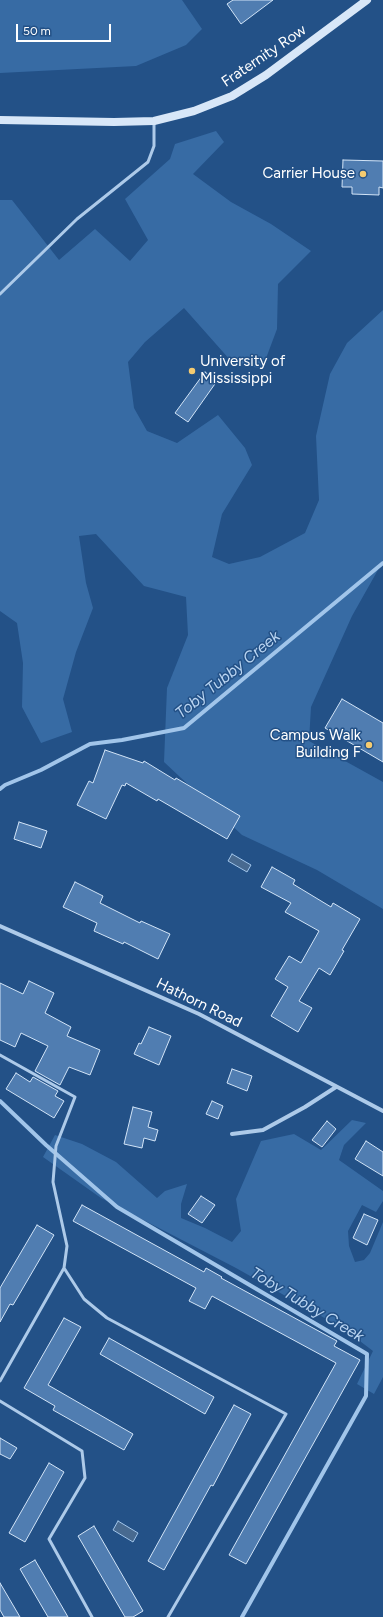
<!DOCTYPE html>
<html>
<head>
<meta charset="utf-8">
<style>
	body { margin:0 }
	#map { position:relative; width:383px; height:1617px; overflow:hidden; background:#235187; font-family:Figtree,sans-serif }
	canvas { display:block }
	.scale { position:absolute; left:16px; top:24px; width:95px; height:18px; box-sizing:border-box; border:2px solid #fff; border-top:0; padding-left:5px; font-size:12px; line-height:14px; white-space:nowrap; color:#fff; -webkit-text-stroke:3px #235187; paint-order:stroke }
</style>
</head>
<body>
<div id="map">
<canvas width="383" height="1617"></canvas>
<div class="scale">50 m</div>
</div>
<script>
const context = document.querySelector('canvas').getContext('2d');
context.lineJoin = 'round';
function fill(path, color) {
  context.fillStyle = color;
  context.fill(path, 'evenodd');
}
function shape(rows) {
  const path = new Path2D();
  for (const r of rows) {
    path.moveTo(r[0], r[1]);
    for (let i = 2; i < r.length; i += 2) path.lineTo(r[i], r[i + 1]);
  }
  return path;
}
function trace(path, color, width, dash) {
  context.strokeStyle = color;
  context.lineWidth = width;
  context.lineCap = dash ? 'butt' : 'round';
  context.setLineDash(dash || []);
  context.stroke(path);
}
function drawText(font, color, halo, rows, align = 'center') {
  context.font = font + ' Figtree,sans-serif';
  context.lineWidth = 3;
  context.setLineDash([]);
  context.textBaseline = 'middle';
  context.strokeStyle = halo;
  context.fillStyle = color;
  for (const [text, x, y, turn = 0] of rows) {
    context.save();
    context.translate(x, y);
    context.rotate((+turn || 0) * Math.PI / 180);
    context.textAlign = isNaN(turn) ? turn : align;
    if (halo) context.strokeText(text, 0, 0);
    context.fillText(text, 0, 0);
    context.restore();
  }
}
const green = shape([
	[0,0,182,0,202,29,186,45,136,66,0,73],
	[216,131,224,142,193,174,231,202,271,224,311,251,278,284,277,329,262,369,231,361,184,308,145,342,128,362,134,408,147,431,177,443,218,415,245,448,252,465,222,514,212,557,229,564,260,557,305,533,319,500,316,436,330,374,347,343,383,310,383,561,352,616,311,707,309,741,383,782,383,909,317,870,242,835,164,762,167,688,188,635,186,597,144,586,96,534,79,536,86,583,93,608,76,652,63,699,72,732,41,743,22,707,23,663,17,623,0,611,0,200,12,200,59,260,95,229,130,261,148,240,125,199,170,159,175,144],
	[352,1120,366,1123,344,1145,339,1160,383,1191,383,1201,376,1212,362,1205,348,1231,349,1246,355,1262,364,1260,370,1253,383,1222,383,1377,374,1394,357,1384,373,1351,344,1329,236,1268,101,1198,43,1157,55,1135,82,1144,116,1162,157,1198,165,1191,187,1184,181,1204,181,1218,205,1228,232,1242,241,1231,236,1199,261,1141,294,1134,321,1150]
]);
const water = shape([
	[232,854,251,865,247,872,228,861,232,854],
	[118,1521,138,1533,133,1542,113,1530,118,1521]
]);
const stream = shape([
	[0,789,5,785,41,770,90,744,122,740,184,728,383,563],
	[0,1101,46,1145,117,1207,367,1354,366,1396,242,1617]
]);
const building = shape([
	[233,0,273,0,241,24,227,4,233,0],
	[343,160,383,161,383,188,379,187,379,195,352,194,352,187,342,187,343,160],
	[205,372,217,381,188,422,175,413,205,372],
	[342,699,383,723,383,762,325,728,342,699],
	[105,750,143,763,144,761,175,780,176,778,240,816,227,839,158,799,157,801,126,783,125,786,122,785,106,819,77,805,89,781,93,783,105,750],
	[19,822,47,831,41,848,14,839,19,822],
	[272,867,295,880,293,884,331,907,333,903,360,919,342,950,344,951,330,975,319,968,299,1001,312,1008,298,1032,271,1016,288,987,275,979,289,956,301,963,319,931,285,912,291,903,261,887,272,867],
	[75,882,103,896,100,903,140,923,141,921,170,934,158,959,124,942,123,944,94,931,97,923,63,907,75,882],
	[29,981,54,993,45,1013,71,1027,67,1036,100,1050,90,1075,69,1067,60,1085,35,1071,48,1046,21,1033,15,1047,0,1040,0,983,23,994,29,981],
	[149,1027,171,1036,159,1065,134,1054,139,1043,141,1044,149,1027],
	[232,1069,252,1076,247,1091,227,1083,232,1069],
	[16,1073,30,1082,33,1077,58,1091,55,1096,64,1101,54,1118,6,1089,16,1073],
	[212,1101,223,1106,218,1119,206,1114,212,1101],
	[133,1107,152,1112,148,1127,158,1130,155,1141,144,1138,142,1148,124,1144,133,1107],
	[327,1121,336,1129,322,1147,312,1140,327,1121],
	[366,1141,383,1152,383,1176,355,1159,366,1141],
	[201,1196,215,1205,202,1223,188,1214,201,1196],
	[82,1205,204,1272,206,1268,222,1277,221,1278,337,1341,334,1346,360,1360,246,1564,229,1555,336,1363,212,1296,205,1309,189,1301,196,1288,73,1221,82,1205],
	[364,1214,378,1220,367,1245,353,1238,364,1214],
	[37,1225,54,1235,13,1305,10,1304,0,1322,0,1288,37,1225],
	[64,1318,81,1327,48,1385,133,1434,124,1450,53,1410,55,1406,24,1388,64,1318],
	[109,1338,214,1397,205,1414,100,1354,109,1338],
	[234,1405,251,1414,213,1486,211,1485,164,1570,148,1561,234,1405],
	[0,1438,17,1448,10,1459,0,1454,0,1438],
	[49,1463,64,1472,25,1542,9,1533,49,1463],
	[94,1526,143,1611,133,1617,125,1617,78,1536,94,1526],
	[35,1560,68,1617,48,1617,20,1569,35,1560],
	[0,1583,20,1617,4,1617,0,1610,0,1583]
]);
const lane = shape([
	[0,294,77,219,148,162,154,146,154,123],
	[0,1055,75,1097,56,1146,53,1182,67,1246,64,1268,0,1381],
	[64,1268,84,1299,107,1318,286,1414,168,1617],
	[0,1401,82,1451,85,1478,49,1539,92,1617]
]);
const street = shape([
	[0,926,199,1014,383,1111],
	[232,1134,263,1130,305,1107,336,1087]
]);
const secondary = shape([
	[0,120,114,122,154,121,194,111,232,96,266,75,367,0]
]);
const markers = [
	[363,174,4,"#f5cb70"],
	[192,371,4,"#f5cb70"],
	[369,745,4,"#f5cb70"]
];
const streetNames = [
	["Fraternity Row",264,56,-34],
	["Hathorn Road",199,1003,26]
];
const poiNames = [
	["Carrier House",355,174],
	["University of",200,362,"left"],
	["Mississippi",200,379,"left"],
	["Campus Walk",361,736],
	["Building F",361,753]
];
const waterNames = [
	["Toby Tubby Creek",228,675,-39],
	["Toby Tubby Creek",307,1305,31]
];
fill(green, '#376ba4');
fill(water, '#486a90');
trace(water, '#a1c5ea', 1);
trace(stream, '#a1c5ea', 4);
fill(building, '#507db1');
trace(building, '#d2e4f7', 1);
trace(lane, '#adcae9', 3);
trace(street, '#adcae9', 4);
trace(secondary, '#d8e7f8', 8);
for (const [x, y, r, color] of markers) {
  const dot = new Path2D();
  dot.arc(x, y, r, 0, 2 * Math.PI);
  context.fillStyle = color;
  context.fill(dot);
  trace(dot, '#235187', 1.5);
}
drawText('15px', '#fff', '#235187', streetNames);
drawText('15px', '#fff', '#235187', poiNames, 'right');
drawText('italic 16px', '#b9d4f1', '#235187', waterNames);
</script>
</body>
</html>
